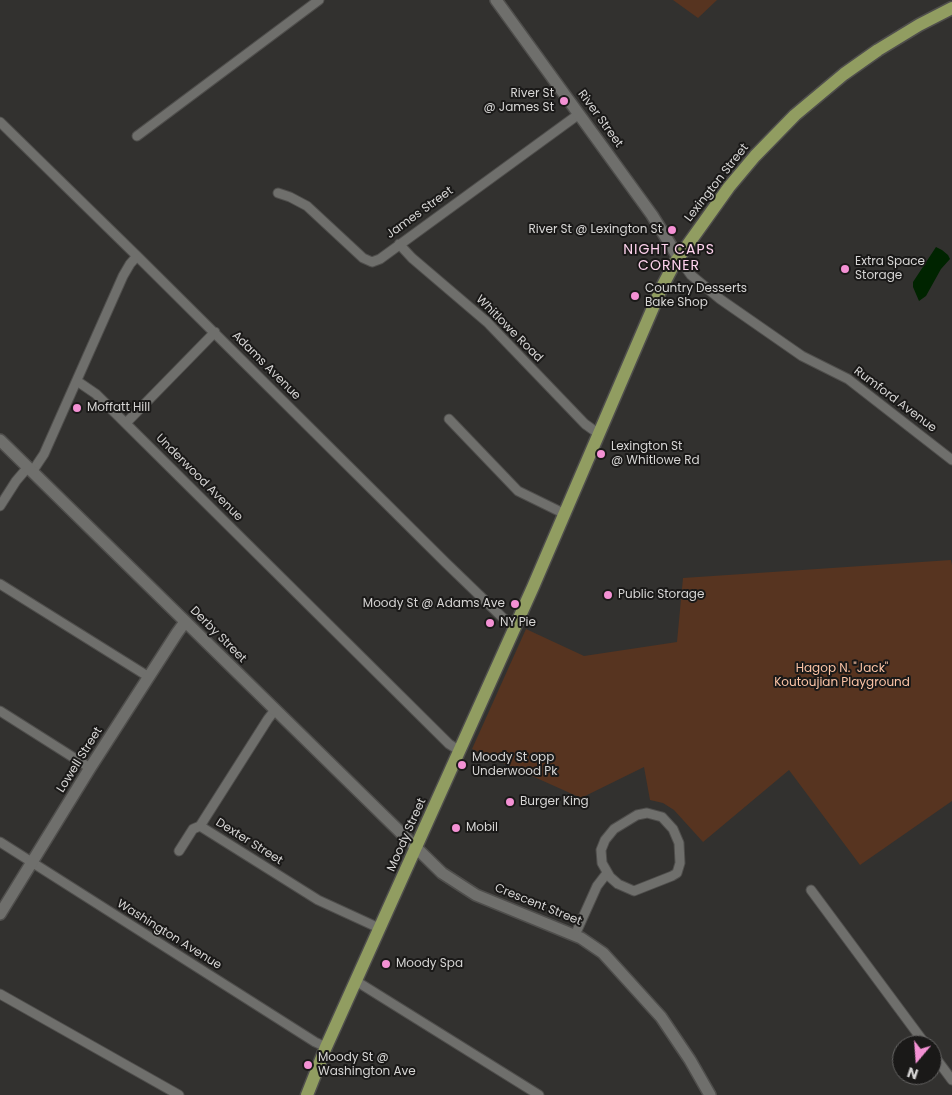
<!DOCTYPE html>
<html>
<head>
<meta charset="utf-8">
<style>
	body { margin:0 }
	#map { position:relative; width:952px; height:1095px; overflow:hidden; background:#32312f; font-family:Poppins,sans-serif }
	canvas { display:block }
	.north { position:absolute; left:892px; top:1035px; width:50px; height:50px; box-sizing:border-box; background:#1a1918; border:1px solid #656463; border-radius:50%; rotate:198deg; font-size:14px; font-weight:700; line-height:20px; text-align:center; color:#d6d5d4 }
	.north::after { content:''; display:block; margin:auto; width:18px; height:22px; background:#f491d4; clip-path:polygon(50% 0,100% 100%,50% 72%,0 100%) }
</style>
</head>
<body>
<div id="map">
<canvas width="952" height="1095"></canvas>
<div class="north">N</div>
</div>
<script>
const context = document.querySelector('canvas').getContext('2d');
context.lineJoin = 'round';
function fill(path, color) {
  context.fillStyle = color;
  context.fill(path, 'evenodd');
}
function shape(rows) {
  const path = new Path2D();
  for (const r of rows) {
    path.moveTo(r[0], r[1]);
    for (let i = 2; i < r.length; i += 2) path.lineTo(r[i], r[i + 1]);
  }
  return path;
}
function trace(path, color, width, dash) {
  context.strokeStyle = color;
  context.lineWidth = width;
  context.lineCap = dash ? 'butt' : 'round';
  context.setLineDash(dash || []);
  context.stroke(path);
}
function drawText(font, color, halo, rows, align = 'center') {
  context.font = font + ' Poppins,sans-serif';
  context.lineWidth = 4;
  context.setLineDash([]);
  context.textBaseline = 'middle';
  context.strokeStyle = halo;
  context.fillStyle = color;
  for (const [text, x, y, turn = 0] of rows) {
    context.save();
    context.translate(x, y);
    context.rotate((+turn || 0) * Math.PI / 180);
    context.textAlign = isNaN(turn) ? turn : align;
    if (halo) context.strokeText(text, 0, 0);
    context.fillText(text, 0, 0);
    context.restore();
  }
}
const green = shape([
	[673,0,717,0,698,18],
	[951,560,952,565,952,801,860,865,789,770,703,842,674,810,663,803,650,800,644,767,581,798,472,749,526,629,584,656,677,642,683,578]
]);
const water = shape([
	[936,247,942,250,948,255,950,259,941,269,926,296,919,301,913,287,913,282]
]);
const minor = shape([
	[0,122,137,256,446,563,503,618,515,626],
	[137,136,319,0],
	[278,193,290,197,307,206,363,258,372,262,380,259,579,114],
	[399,244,412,258,487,322,585,424,599,434],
	[678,257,691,275,720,299,802,356,848,379,952,460],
	[77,381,96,394,449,744,460,751],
	[449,419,518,491,565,514],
	[126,423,215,332],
	[32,472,44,454,123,276,130,264,137,256],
	[0,506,16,481,28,467],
	[0,584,149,677],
	[0,711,90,768],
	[647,813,662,817,673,829,679,843,680,863,677,873,672,876,634,891,618,884,610,877,602,863,601,850,605,840,614,829,637,815,647,813],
	[200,826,318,900,379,928],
	[200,826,268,719,275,710],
	[0,842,315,1042,326,1047],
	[179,851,193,829,200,826],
	[811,890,926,1045],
	[575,935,597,886,607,873],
	[356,981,539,1095],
	[0,994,179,1095],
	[932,1053,952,1080]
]);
const tertiary = shape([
	[496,0,652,215,678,257],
	[0,440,442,873,476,895,581,938,603,953,661,1017,690,1060,710,1095],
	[0,914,90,768,177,633,185,622]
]);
const primary = shape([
	[307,1095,326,1047,533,587,661,289,674,264,729,187,755,156,795,115,844,74,878,50,919,25,952,8]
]);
const markers = [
	[564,101,5,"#f491d4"],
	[672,230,5,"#f491d4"],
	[845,269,5,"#f491d4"],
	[635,296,5,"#f491d4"],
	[77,408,5,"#f491d4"],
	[601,454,5,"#f491d4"],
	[608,595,5,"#f491d4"],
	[515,604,5,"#f491d4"],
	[490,623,5,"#f491d4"],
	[462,765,5,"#f491d4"],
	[510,802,5,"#f491d4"],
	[456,828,5,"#f491d4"],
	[386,964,5,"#f491d4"],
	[308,1065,5,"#f491d4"]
];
const poiNames = [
	["River St",554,94,"right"],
	["@ James St",554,108,"right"],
	["River St @ Lexington St",662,230,"right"],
	["Extra Space",855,262],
	["Storage",855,276],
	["Country Desserts",645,289],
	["Bake Shop",645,303],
	["Moffatt Hill",87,408],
	["Lexington St",611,447],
	["@ Whitlowe Rd",611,461],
	["Public Storage",618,595],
	["Moody St @ Adams Ave",505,604,"right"],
	["NY Pie",500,623],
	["Moody St opp",472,758],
	["Underwood Pk",472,772],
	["Burger King",520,802],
	["Mobil",466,828],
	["Moody Spa",396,964],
	["Moody St @",318,1058],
	["Washington Ave",318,1072]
];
const streetNames = [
	["River Street",600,119,54],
	["Lexington Street",717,183,-52],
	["James Street",420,213,-36],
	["Whitlowe Road",509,329,45],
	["Adams Avenue",266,366,45],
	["Rumford Avenue",895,400,37],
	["Underwood Avenue",199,478,45],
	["Derby Street",218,635,45],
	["Lowell Street",80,760,-58],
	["Moody Street",407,835,-66],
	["Dexter Street",249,842,32],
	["Crescent Street",538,905,22],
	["Washington Avenue",169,935,32]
];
const parkNames = [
	["Hagop N. \"Jack\"",842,669],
	["Koutoujian Playground",842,683]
];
const neighbourhoodNames = [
	["NIGHT CAPS",669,250],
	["CORNER",669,266]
];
fill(green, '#573420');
fill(water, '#002400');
trace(minor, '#4f4e4c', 11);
trace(tertiary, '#4f4e4c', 14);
trace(primary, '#4f4e4c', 15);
trace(minor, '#6f6f6c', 9);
trace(tertiary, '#6f6f6c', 11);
trace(primary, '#919d61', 12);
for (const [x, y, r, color] of markers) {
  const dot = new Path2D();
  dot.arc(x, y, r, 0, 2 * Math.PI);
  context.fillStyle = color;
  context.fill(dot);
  trace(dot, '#1a1918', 2);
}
drawText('12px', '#d6d5d4', '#1a1918', poiNames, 'left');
drawText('12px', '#d6d5d4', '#1a1918', streetNames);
drawText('12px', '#fcc4a6', '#1a1918', parkNames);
context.letterSpacing = '1px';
drawText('14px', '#fed2ed', '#1a1918', neighbourhoodNames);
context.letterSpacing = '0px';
</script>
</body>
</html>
